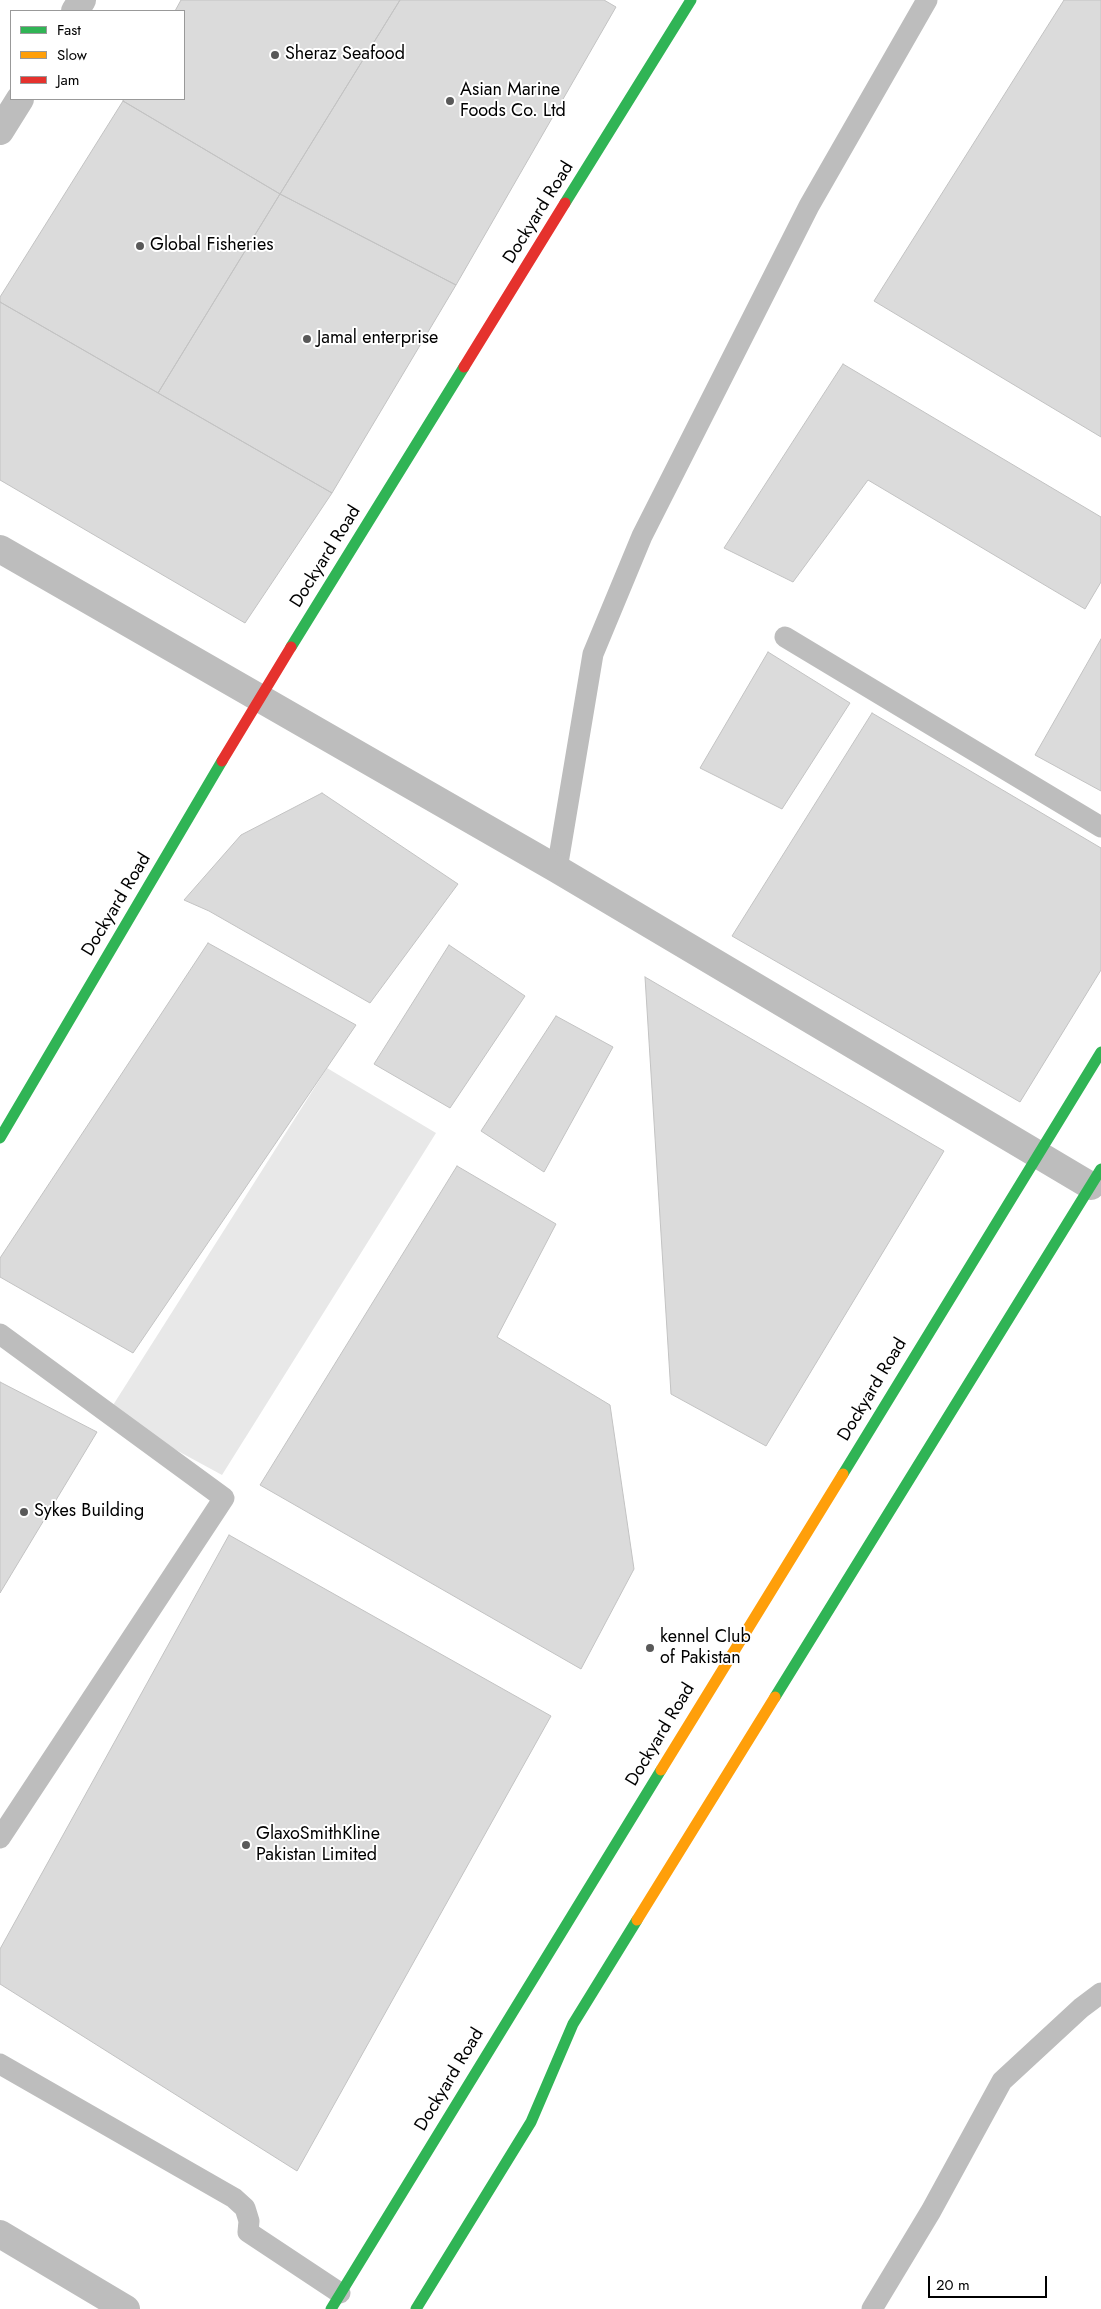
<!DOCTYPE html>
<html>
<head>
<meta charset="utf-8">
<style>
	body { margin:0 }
	#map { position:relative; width:1101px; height:2309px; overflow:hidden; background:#fff; font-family:Jost,sans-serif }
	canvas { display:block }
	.legend { position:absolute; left:10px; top:10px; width:175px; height:90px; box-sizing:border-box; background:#fff; border:1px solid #999; margin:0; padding:6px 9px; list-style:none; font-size:15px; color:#000 }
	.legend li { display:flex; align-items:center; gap:10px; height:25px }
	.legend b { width:25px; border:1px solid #999 }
	.scale { position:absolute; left:928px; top:2276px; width:119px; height:22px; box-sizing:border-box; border:2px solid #000; border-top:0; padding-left:6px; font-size:15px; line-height:18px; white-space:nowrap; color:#000; -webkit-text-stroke:4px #fff; paint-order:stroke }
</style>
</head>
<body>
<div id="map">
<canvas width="1101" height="2309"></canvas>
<ul class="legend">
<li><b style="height:6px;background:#30b455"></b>Fast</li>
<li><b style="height:6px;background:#ff9f0a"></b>Slow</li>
<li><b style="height:6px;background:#e5322d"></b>Jam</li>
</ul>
<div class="scale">20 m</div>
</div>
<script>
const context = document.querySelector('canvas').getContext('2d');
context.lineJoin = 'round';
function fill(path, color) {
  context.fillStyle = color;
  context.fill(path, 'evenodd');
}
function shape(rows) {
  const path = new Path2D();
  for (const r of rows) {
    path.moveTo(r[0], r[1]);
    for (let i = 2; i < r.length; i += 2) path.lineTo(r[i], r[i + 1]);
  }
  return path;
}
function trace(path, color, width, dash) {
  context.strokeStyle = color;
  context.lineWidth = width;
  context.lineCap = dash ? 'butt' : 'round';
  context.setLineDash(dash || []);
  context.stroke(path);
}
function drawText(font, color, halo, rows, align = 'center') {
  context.font = font + ' Jost,sans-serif';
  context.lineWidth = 4;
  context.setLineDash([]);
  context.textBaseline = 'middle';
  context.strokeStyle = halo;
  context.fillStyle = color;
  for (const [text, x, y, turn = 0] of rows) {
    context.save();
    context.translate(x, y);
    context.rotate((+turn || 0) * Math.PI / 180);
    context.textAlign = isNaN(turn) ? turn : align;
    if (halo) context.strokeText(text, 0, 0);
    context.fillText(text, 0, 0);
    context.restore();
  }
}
const green = shape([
	[327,1068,436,1133,222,1475,108,1413]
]);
const building = shape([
	[181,0,400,0,280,194,123,101,124,99,184,99,184,11,175,11,181,0],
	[400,0,604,0,616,7,456,285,280,194,400,0],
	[1064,0,1101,0,1101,437,874,301,1064,0],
	[123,101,280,194,158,393,0,302,0,297,123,101],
	[280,194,456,285,332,493,158,393,280,194],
	[0,302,332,493,245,623,0,480,0,302],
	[843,364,1101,517,1101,582,1085,609,868,480,793,582,724,548,843,364],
	[1101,639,1101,791,1035,755,1101,639],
	[768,652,850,703,782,809,700,768,768,652],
	[872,713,1101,848,1101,970,1020,1102,732,936,872,713],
	[322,793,458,884,370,1003,209,911,184,900,241,835,322,793],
	[208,943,356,1025,133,1353,0,1277,0,1258,208,943],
	[449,945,525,996,450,1108,374,1064,449,945],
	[645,977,944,1151,766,1446,671,1394,645,977],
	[556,1016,613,1047,544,1172,481,1131,556,1016],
	[457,1166,556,1224,497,1337,610,1405,634,1569,581,1669,260,1485,457,1166],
	[0,1382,97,1432,0,1593,0,1382],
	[229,1535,551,1716,297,2171,0,1984,0,1949,229,1535]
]);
const lane = shape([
	[785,637,1101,827],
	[557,869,593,654,642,536,809,206,927,0],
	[0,1334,224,1498,0,1838],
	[0,2064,234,2198,245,2208,249,2221,248,2232,340,2293],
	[872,2309,931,2211,1002,2081,1081,2008,1101,1993]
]);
const street = shape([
	[75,11,82,0],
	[0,131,20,99],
	[0,549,557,869,1091,1186],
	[0,2234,126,2309]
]);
const fast = shape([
	[565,203,691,0],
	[291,647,464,367],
	[0,1138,222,761],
	[843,1474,1101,1052],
	[775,1697,1101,1169],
	[331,2309,661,1770],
	[416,2309,531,2122,573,2024,637,1920]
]);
const slow = shape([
	[661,1770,843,1474],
	[637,1920,775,1697]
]);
const jam = shape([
	[464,367,565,203],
	[222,761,291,647]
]);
const markers = [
	[275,55,5,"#595959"],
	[450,101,5,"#595959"],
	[140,246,5,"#595959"],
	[307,339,5,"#595959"],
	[24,1512,5,"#595959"],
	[650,1648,5,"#595959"],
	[246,1845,5,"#595959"]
];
const poiNames = [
	["Sheraz Seafood",285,55],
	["Asian Marine",460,91],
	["Foods Co. Ltd",460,112],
	["Global Fisheries",150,246],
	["Jamal enterprise",317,339],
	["Sykes Building",34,1512],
	["kennel Club",660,1638],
	["of Pakistan",660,1659],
	["GlaxoSmithKline",256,1835],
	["Pakistan Limited",256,1856]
];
const streetNames = [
	["Dockyard Road",539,213,-58],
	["Dockyard Road",326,557,-58],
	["Dockyard Road",117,905,-59],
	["Dockyard Road",873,1390,-59],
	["Dockyard Road",661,1735,-59],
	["Dockyard Road",450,2080,-59]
];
fill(green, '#e8e8e8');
fill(building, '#dbdbdb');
trace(building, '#c3c3c3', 1);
trace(lane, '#bdbdbd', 21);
trace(street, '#bdbdbd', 28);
trace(fast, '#30b455', 11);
trace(slow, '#ff9f0a', 11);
trace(jam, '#e5322d', 11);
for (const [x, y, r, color] of markers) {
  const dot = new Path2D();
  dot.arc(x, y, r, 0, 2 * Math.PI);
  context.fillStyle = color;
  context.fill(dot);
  trace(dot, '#fff', 2);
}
drawText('18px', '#000', '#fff', poiNames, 'left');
drawText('18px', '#000', '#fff', streetNames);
</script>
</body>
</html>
